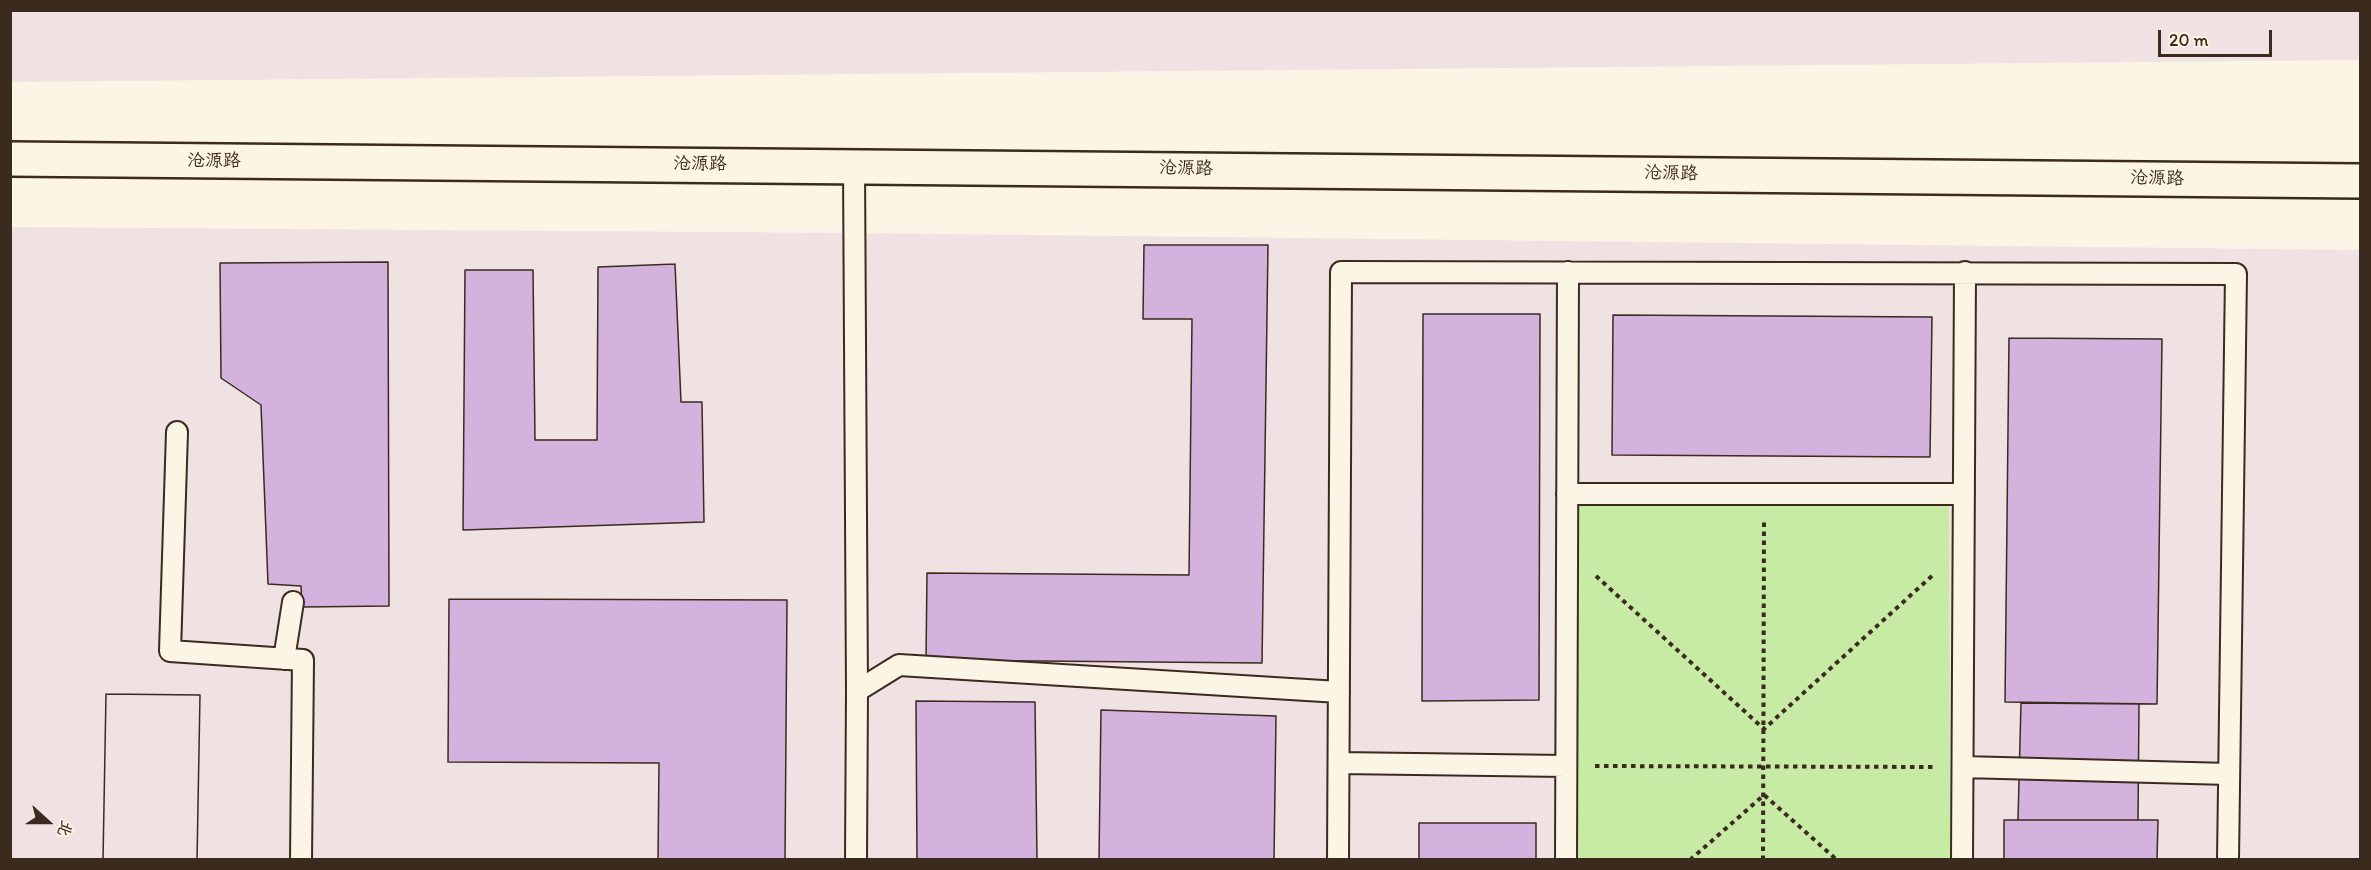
<!DOCTYPE html>
<html>
<head>
<meta charset="utf-8">
<style>
	body { margin:0 }
	#map { position:relative; width:2371px; height:870px; overflow:hidden; background:#fcf5e5; font-family:Itim,"LXGW WenKai TC",sans-serif }
	canvas { display:block }
	.frame { position:absolute; inset:0; border:12px solid #3b2a1e; pointer-events:none }
	.north { position:absolute; left:18px; top:792px; width:60px; height:60px; -webkit-text-stroke:4px #fcf5e5; paint-order:stroke; rotate:111deg; font-size:16px; font-weight:700; line-height:24px; text-align:center; color:#3b2a1e }
	.north::after { content:''; display:block; margin:auto; width:21px; height:27px; background:#3b2a1e; clip-path:polygon(50% 0,100% 100%,50% 72%,0 100%) }
	.scale { position:absolute; left:2158px; top:30px; width:114px; height:27px; box-sizing:border-box; border:3px solid #3b2a1e; border-top:0; padding-left:8px; font-size:18px; line-height:21px; white-space:nowrap; color:#3b2a1e; -webkit-text-stroke:4px #fcf5e5; paint-order:stroke }
</style>
</head>
<body>
<div id="map">
<canvas width="2371" height="870"></canvas>
<div class="frame"></div>
<div class="north">北</div>
<div class="scale">20 m</div>
</div>
<script>
const context = document.querySelector('canvas').getContext('2d');
context.lineJoin = 'round';
function fill(path, color) {
  context.fillStyle = color;
  context.fill(path, 'evenodd');
}
function shape(rows) {
  const path = new Path2D();
  for (const r of rows) {
    path.moveTo(r[0], r[1]);
    for (let i = 2; i < r.length; i += 2) path.lineTo(r[i], r[i + 1]);
  }
  return path;
}
function trace(path, color, width, dash) {
  context.strokeStyle = color;
  context.lineWidth = width;
  context.lineCap = dash ? 'butt' : 'round';
  context.setLineDash(dash || []);
  context.stroke(path);
}
function drawText(font, color, halo, rows, align = 'center') {
  context.font = font + ' Itim,"LXGW WenKai TC",sans-serif';
  context.lineWidth = 5;
  context.setLineDash([]);
  context.textBaseline = 'middle';
  context.strokeStyle = halo;
  context.fillStyle = color;
  for (const [text, x, y, turn = 0] of rows) {
    context.save();
    context.translate(x, y);
    context.rotate((+turn || 0) * Math.PI / 180);
    context.textAlign = isNaN(turn) ? turn : align;
    if (halo) context.strokeText(text, 0, 0);
    context.fillText(text, 0, 0);
    context.restore();
  }
}
const built = shape([
	[2360,10,2360,60,10,82,11,10],
	[11,227,854,233,2360,250,2360,859,11,860]
]);
const green = shape([
	[1577,499,1949,502,1950,859,1578,859]
]);
const building = shape([
	[1144,245,1268,245,1262,663,926,660,927,573,1189,575,1192,319,1143,319,1144,245],
	[388,262,389,606,302,607,301,586,268,584,261,405,221,378,220,263,388,262],
	[675,264,681,402,702,402,704,522,463,530,465,270,533,270,535,440,597,440,598,267,675,264],
	[1423,314,1540,314,1539,700,1422,701,1423,314],
	[1613,315,1932,317,1930,457,1612,455,1613,315],
	[2009,338,2162,339,2157,704,2005,702,2009,338],
	[449,599,787,600,785,860,658,860,659,763,448,762,449,599],
	[106,694,200,695,197,860,103,860,106,694],
	[106,694,200,695,197,860,103,860,106,694],
	[916,701,1035,702,1037,860,917,860,916,701],
	[2021,703,2139,704,2138,820,2018,820,2021,703],
	[1101,710,1276,716,1274,860,1099,860,1101,710],
	[2004,820,2158,820,2157,860,2004,860,2004,820],
	[1419,823,1536,823,1536,860,1419,860,1419,823]
]);
const path = shape([
	[1596,576,1764,729,1934,574],
	[1595,766,1935,767],
	[1690,860,1764,795,1837,860],
	[1763,860,1764,522]
]);
const lane = shape([
	[854,166,857,691,856,860],
	[177,432,170,651,303,660,301,860],
	[1567,494,1964,494],
	[284,659,293,602],
	[857,691,899,665,1339,692],
	[1339,763,1566,766],
	[1963,767,2229,774],
	[1338,860,1341,272,2236,274,2228,860],
	[1566,860,1568,272],
	[1962,860,1965,272]
]);
const secondary = shape([
	[10,159,2360,181]
]);
const streetNames = [
	["沧源路",214,161],
	["沧源路",700,164],
	["沧源路",1186,169,1],
	["沧源路",1671,174,1],
	["沧源路",2157,179,1]
];
fill(built, '#f0e1e3');
fill(green, '#c7eaa4');
fill(building, '#d3b2dd');
trace(building, '#3b2a1e', 1.5);
trace(lane, '#3b2a1e', 24);
trace(secondary, '#3b2a1e', 38);
trace(path, '#3b2a1e', 4, [4.5, 4.5]);
trace(lane, '#fcf5e5', 20);
trace(secondary, '#fcf5e5', 33);
drawText('18px', '#3b2a1e', '#fcf5e5', streetNames);
</script>
</body>
</html>
